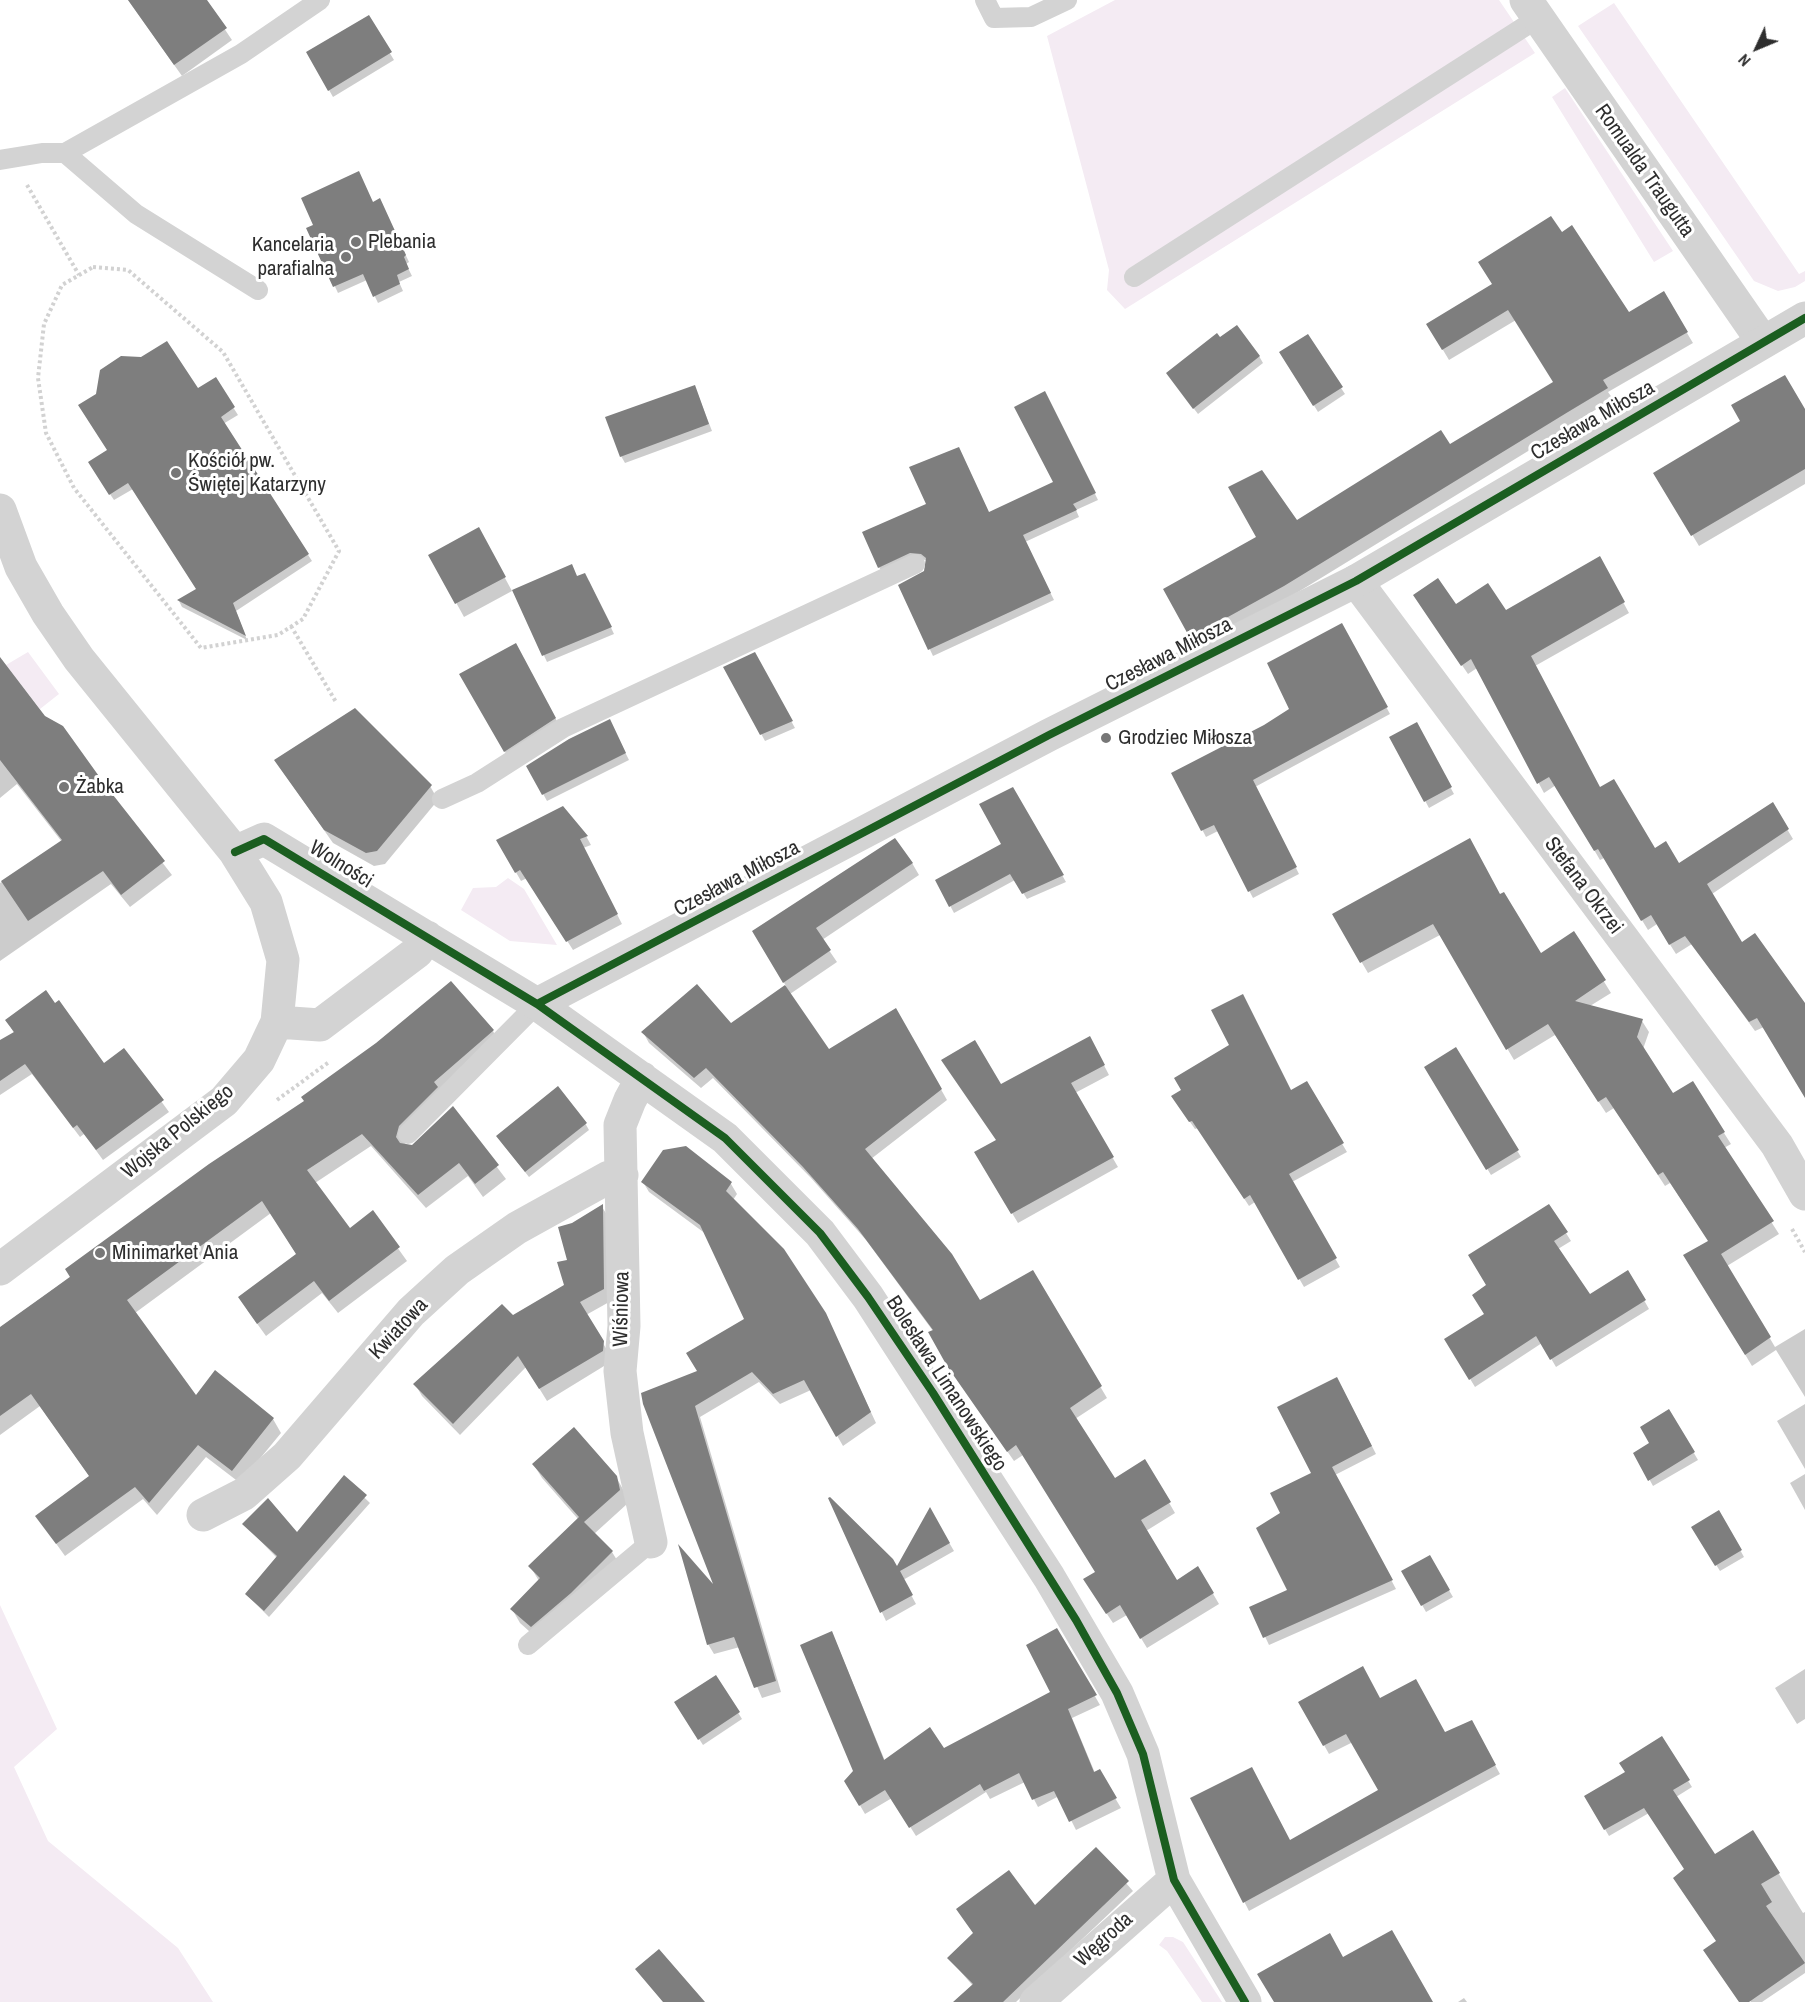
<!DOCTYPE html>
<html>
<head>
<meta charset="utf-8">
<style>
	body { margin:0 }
	#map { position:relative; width:1805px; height:2002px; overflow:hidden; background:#fff; font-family:"Archivo Narrow",sans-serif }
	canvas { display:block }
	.north { position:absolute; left:1727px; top:18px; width:60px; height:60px; -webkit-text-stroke:4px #fff; paint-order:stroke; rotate:226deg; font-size:16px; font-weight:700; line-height:24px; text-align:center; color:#2e2e2e }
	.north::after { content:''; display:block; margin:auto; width:21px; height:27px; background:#2e2e2e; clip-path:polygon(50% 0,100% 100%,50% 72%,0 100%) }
</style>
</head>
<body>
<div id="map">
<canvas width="1805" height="2002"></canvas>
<div class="north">N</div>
</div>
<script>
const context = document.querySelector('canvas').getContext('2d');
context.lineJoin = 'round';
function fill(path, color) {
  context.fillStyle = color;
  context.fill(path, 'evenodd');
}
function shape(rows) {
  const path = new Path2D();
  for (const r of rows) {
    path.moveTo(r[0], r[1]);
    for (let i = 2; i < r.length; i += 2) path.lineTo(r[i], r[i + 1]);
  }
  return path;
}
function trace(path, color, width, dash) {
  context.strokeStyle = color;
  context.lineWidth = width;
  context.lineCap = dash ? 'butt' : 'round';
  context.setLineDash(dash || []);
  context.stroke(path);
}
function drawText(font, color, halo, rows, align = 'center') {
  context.font = font + ' "Archivo Narrow",sans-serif';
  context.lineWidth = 6;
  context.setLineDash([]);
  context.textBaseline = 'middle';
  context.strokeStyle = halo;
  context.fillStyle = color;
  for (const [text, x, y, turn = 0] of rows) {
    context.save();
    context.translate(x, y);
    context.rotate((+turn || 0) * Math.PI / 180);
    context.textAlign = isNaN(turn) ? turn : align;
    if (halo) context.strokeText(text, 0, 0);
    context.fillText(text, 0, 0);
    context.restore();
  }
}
const green = shape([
	[1115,0,1499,0,1535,53,1125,309,1107,290,1109,270,1047,36],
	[1614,3,1799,274,1805,271,1805,281,1795,287,1778,291,1754,281,1578,26],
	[1565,88,1673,251,1654,262,1552,97],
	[28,652,59,694,40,709,6,665],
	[508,878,524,889,557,945,510,941,461,910,473,888,496,887],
	[0,1605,57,1729,14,1767,48,1841,178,1948,213,2002,0,2002],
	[1165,1937,1173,1937,1183,1942,1222,2002,1202,2002,1167,1951,1159,1945]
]);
const shadow = shape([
	[128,0,205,0,232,40,182,76],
	[368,17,394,60,333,97,308,53],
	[373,203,383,207,409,262,406,264,412,276,399,282,403,291,378,303,367,280,338,293,308,229],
	[1562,234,1629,314,1663,293,1693,343,1608,392,1613,399,1290,597,1197,648,1165,590,1450,446,1555,383,1516,320,1449,360,1428,325,1494,285],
	[1220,339,1259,356,1263,363,1198,414,1172,380],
	[1281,352,1341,388,1345,394,1318,412],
	[215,379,238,415,223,424,312,561,236,611,247,640,182,607,179,601,198,590,133,489,114,500,93,469],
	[695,387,712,431,625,463,621,456],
	[1048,399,1098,500,1076,510,1079,517,1025,542,1054,600,933,656,900,586,926,572,927,560,915,559,883,574,879,567,1055,483],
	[1805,411,1805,484,1699,546,1655,473],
	[486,543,512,591,464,617,430,555],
	[1599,558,1629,613,1535,666,1600,789,1654,850,1679,865,1772,804,1793,839,1712,894,1742,944,1805,1006,1805,1094,1764,1027,1755,1031,1692,944,1676,954,1657,924,1648,930,1604,858,1600,860,1556,785,1544,793,1477,668,1468,674,1421,605,1505,612],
	[577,578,589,581,614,634,547,662,514,591],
	[1342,625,1390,714,1255,787,1299,874,1253,898,1218,831,1206,837,1173,773,1265,726,1291,709],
	[754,654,795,728,765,741,725,667],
	[522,658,563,732,512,764,461,675],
	[0,671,44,717,104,787,172,875,130,907,111,884,0,961,0,883,62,842,17,784,0,798],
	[1416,724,1454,794,1429,808,1391,737],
	[613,728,629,760,547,801,528,766],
	[284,773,430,786,438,800,385,864,374,866,333,843],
	[1013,789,1066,882,1027,899,1015,880,954,913,937,881,1003,844],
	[586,836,591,845,583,848,622,924,573,950,527,878,521,881,498,841],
	[912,863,919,875,822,940,837,962,790,994,828,1051,896,1010,947,1100,871,1159,980,1302,1032,1272,1107,1398,1075,1419,1114,1480,1145,1461,1175,1513,1146,1531,1176,1582,1198,1568,1219,1604,1147,1648,1127,1615,1113,1623,1091,1590,1097,1573,1023,1455,1014,1461,955,1376,933,1331,866,1240,811,1178,713,1078,701,1088,649,1043,643,1032,730,1025,786,986,754,931],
	[1500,896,1541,955,1574,933,1611,993,1590,1006,1642,1021,1649,1032,1643,1049,1673,1095,1692,1083,1724,1133,1731,1144,1724,1148,1779,1234,1727,1266,1775,1347,1805,1329,1805,1397,1776,1350,1752,1366,1686,1256,1709,1241,1670,1183,1665,1186,1614,1108,1606,1113,1555,1035,1514,1060,1440,935,1368,973,1334,915],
	[451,983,493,1031,500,1045,407,1139,405,1145,412,1147,452,1108,506,1179,483,1197,468,1176,426,1208,371,1146,315,1183,350,1230,372,1212,407,1261,338,1313,322,1293,266,1336,248,1311,240,1298,297,1255,271,1213,135,1313,196,1397,216,1372,273,1419,281,1433,240,1483,206,1457,157,1515,143,1499,65,1556,37,1517,90,1477,40,1406,0,1435,0,1329,305,1101],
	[7,1020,103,1065,124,1050,169,1112,103,1160,84,1134,80,1137,32,1074,0,1095,0,1042,14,1033],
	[1231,1045,1291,1092,1306,1083,1347,1152,1292,1182,1340,1267,1304,1287,1255,1202,1249,1206,1198,1128,1195,1129,1178,1105,1183,1091],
	[1095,1048,1109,1075,1075,1093,1118,1167,1018,1223,976,1153,997,1141],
	[1456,1050,1521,1157,1491,1175,1426,1068],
	[585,1123,589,1130,529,1177,502,1143],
	[686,1148,731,1184,737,1194,733,1200,825,1314,876,1423,843,1446,811,1390,780,1404,759,1382,700,1417,781,1692,762,1698,740,1647,714,1654,708,1644,717,1591,644,1403,699,1372,746,1320,706,1234,649,1192,643,1182],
	[1549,1206,1571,1241,1558,1249,1589,1296,1628,1272,1649,1309,1556,1367,1542,1343,1475,1387,1446,1339,1486,1315,1488,1285],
	[602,1207,609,1218,611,1301,586,1315,610,1355,609,1363,547,1401,526,1367,460,1435,422,1396,415,1384,513,1317,565,1285,573,1224],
	[1341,1386,1376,1454,1335,1475,1396,1589,1269,1645,1251,1607,1290,1591,1282,1514,1313,1474],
	[1805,1404,1805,1469,1777,1421],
	[1669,1411,1698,1460,1653,1486,1635,1453,1652,1443],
	[534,1465,616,1477,624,1491,627,1504,594,1534,612,1552,620,1565,539,1640,520,1623,512,1609,539,1581,530,1566,578,1519,542,1478],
	[1805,1474,1805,1510,1790,1483],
	[344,1478,370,1503,269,1617,246,1594,277,1558,244,1524,297,1534],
	[829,1499,898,1569,930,1510,954,1551,903,1580,916,1604,886,1621],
	[1719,1512,1744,1557,1720,1571,1693,1528],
	[1429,1557,1453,1597,1426,1612,1403,1571],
	[1057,1630,1100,1705,1072,1718,1095,1773,1099,1771,1121,1808,1076,1830,1059,1796,1038,1807,1025,1782,990,1799,986,1792,916,1836,892,1798,865,1814,851,1790,855,1771,836,1642,885,1761,944,1750,1052,1693],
	[1805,1669,1805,1719,1797,1724,1775,1688],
	[716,1677,742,1719,703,1745,676,1703],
	[1380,1700,1445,1734,1471,1722,1500,1774,1249,1911,1192,1799,1290,1842,1380,1790,1353,1742,1329,1754,1300,1702],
	[1661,1738,1692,1787,1676,1797,1714,1856,1753,1832,1803,1913,1805,1912,1805,1973,1762,2002,1751,2002,1745,1995,1686,1870,1649,1813,1609,1836,1586,1797,1627,1773],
	[1096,1849,1133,1891,1016,2002,955,2002,973,1986,949,1958,974,1934,1035,1907],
	[1464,1998,1467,2002,1458,2002]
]);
const building = shape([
	[128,0,207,0,227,28,174,65],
	[369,15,392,52,328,91,306,52],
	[359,171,373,202,380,198,406,255,404,257,409,269,397,275,400,284,373,297,363,274,333,287,306,228,313,225,301,198],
	[1551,216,1562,232,1572,225,1629,312,1664,291,1688,332,1603,380,1608,388,1568,412,1284,586,1190,638,1163,589,1256,537,1228,487,1262,470,1297,520,1441,430,1450,444,1553,382,1508,310,1442,350,1426,324,1492,284,1478,262],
	[1237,325,1260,356,1193,409,1166,373,1217,333,1220,337],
	[1308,334,1343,387,1313,406,1279,352],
	[167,341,198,388,216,377,235,407,221,417,309,554,233,603,246,636,177,600,196,589,128,483,109,495,88,462,107,450,78,405,96,394,100,370,121,356,141,357],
	[1785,375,1805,409,1805,469,1691,536,1653,473,1740,421,1731,405],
	[695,385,709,424,620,457,605,417],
	[1045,391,1096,493,1073,504,1077,510,1023,535,1051,593,928,650,898,585,924,571,926,558,921,554,910,553,878,568,862,532,926,504,909,467,959,447,989,512,1053,482,1014,407],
	[479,527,506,577,455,604,428,555],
	[1600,556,1625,602,1531,656,1600,787,1614,779,1655,848,1666,841,1679,863,1773,802,1789,829,1707,884,1742,942,1755,933,1805,1003,1805,1098,1757,1018,1749,1022,1685,936,1669,945,1651,915,1641,921,1598,849,1594,851,1549,777,1537,784,1471,659,1461,666,1413,595,1438,578,1456,604,1488,583,1506,610],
	[572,564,577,576,585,573,612,627,542,656,512,590],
	[1342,623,1388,707,1253,780,1297,867,1248,892,1214,825,1201,831,1171,773,1264,725,1289,709,1267,663],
	[516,643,556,718,504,752,459,674],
	[755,652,793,721,760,735,723,667],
	[0,657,45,716,63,726,106,786,165,861,121,895,103,871,28,921,1,881,62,840,0,760],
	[355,708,432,785,377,851,366,853,324,830,274,760],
	[610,719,626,753,542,795,526,766,569,739],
	[1417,722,1452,787,1424,802,1389,737],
	[1013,787,1064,875,1022,894,1010,874,949,907,935,880,1001,844,979,804],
	[563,806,588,836,580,839,618,914,566,942,520,870,515,873,496,840],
	[895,838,913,863,816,928,831,950,783,983,752,931],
	[1470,838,1500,894,1504,892,1541,953,1574,931,1606,980,1575,1001,1643,1019,1637,1037,1673,1093,1693,1081,1725,1132,1718,1136,1774,1221,1721,1254,1771,1337,1745,1355,1683,1255,1708,1241,1663,1172,1658,1175,1606,1097,1598,1102,1548,1024,1506,1050,1433,924,1360,963,1332,914],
	[451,981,494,1030,434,1082,438,1087,399,1126,396,1137,400,1143,412,1145,453,1106,499,1165,475,1184,459,1163,418,1195,362,1134,307,1170,350,1228,373,1210,400,1247,329,1301,314,1281,257,1324,238,1297,296,1254,262,1201,127,1300,196,1395,215,1370,274,1418,232,1471,198,1445,149,1503,135,1487,56,1544,35,1516,89,1476,31,1394,0,1416,0,1327,70,1277,65,1269,209,1164,304,1101,301,1097,376,1043],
	[697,984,731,1023,785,985,829,1049,896,1008,942,1089,865,1149,952,1254,980,1300,1033,1270,1102,1386,1070,1408,1115,1478,1145,1459,1171,1502,1141,1520,1177,1580,1198,1566,1214,1593,1140,1639,1120,1605,1106,1614,1083,1579,1095,1572,1016,1445,1007,1452,947,1366,928,1332,933,1330,858,1229,803,1167,706,1068,694,1078,641,1032],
	[46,990,55,1003,59,1000,104,1063,124,1048,164,1100,96,1150,77,1125,73,1128,25,1064,0,1081,0,1040,14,1032,5,1020],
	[1243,994,1291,1090,1307,1081,1344,1143,1289,1174,1337,1258,1298,1280,1250,1195,1244,1199,1192,1121,1189,1122,1171,1096,1181,1090,1174,1078,1229,1045,1211,1010],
	[1090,1036,1105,1065,1071,1083,1114,1157,1011,1214,974,1152,996,1140,941,1060,975,1040,1001,1084],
	[1456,1047,1519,1150,1486,1170,1424,1067],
	[558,1086,587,1123,525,1172,496,1136],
	[686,1146,732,1182,726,1191,784,1249,826,1313,871,1412,836,1437,804,1380,773,1394,752,1372,695,1406,776,1681,754,1688,734,1637,707,1645,678,1544,713,1584,643,1404,641,1393,697,1371,686,1353,744,1319,700,1225,641,1182,663,1150],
	[603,1204,604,1289,580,1302,604,1341,603,1351,539,1389,518,1356,453,1424,413,1384,502,1304,513,1315,564,1285,557,1262,567,1260,558,1227,572,1223],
	[1549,1204,1568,1232,1554,1241,1590,1294,1628,1270,1646,1300,1550,1360,1536,1336,1469,1380,1444,1339,1484,1314,1472,1295,1486,1285,1468,1255],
	[1337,1377,1372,1446,1332,1467,1393,1580,1263,1638,1249,1607,1287,1590,1256,1528,1280,1513,1270,1493,1311,1473,1277,1407],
	[1669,1409,1695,1452,1648,1481,1633,1453,1649,1443,1640,1427],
	[574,1427,617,1476,620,1490,584,1522,613,1551,571,1593,531,1627,510,1609,540,1578,528,1566,579,1517,532,1464],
	[344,1475,367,1495,264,1611,245,1594,277,1556,242,1524,268,1498,297,1532],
	[830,1497,893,1559,897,1566,930,1507,950,1543,900,1571,913,1595,880,1613,828,1498],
	[1719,1510,1742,1550,1715,1566,1691,1527],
	[1430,1555,1450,1590,1421,1606,1401,1571],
	[1057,1628,1097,1695,1068,1709,1094,1772,1100,1769,1117,1798,1069,1822,1054,1791,1032,1800,1019,1773,984,1791,980,1784,909,1828,885,1790,859,1806,844,1781,853,1771,800,1645,832,1631,884,1760,930,1727,944,1748,1050,1692,1026,1645],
	[1363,1666,1380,1698,1416,1679,1445,1732,1472,1720,1496,1765,1243,1903,1190,1798,1252,1767,1290,1840,1378,1790,1346,1734,1323,1746,1298,1702],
	[716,1675,740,1712,698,1740,674,1702],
	[1662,1736,1690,1780,1673,1790,1715,1854,1753,1830,1780,1873,1761,1884,1772,1902,1766,1906,1805,1963,1749,2002,1739,2002,1703,1950,1716,1941,1673,1878,1684,1869,1644,1808,1604,1830,1584,1796,1625,1772,1619,1763],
	[1096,1847,1129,1881,1003,2002,953,2002,973,1984,947,1958,973,1933,956,1909,1009,1870,1035,1905],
	[1392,1930,1433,2002,1274,2002,1257,1974,1330,1933,1343,1957],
	[659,1949,705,2002,663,2002,635,1969]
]);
const path = shape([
	[27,185,79,275],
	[93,267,128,270,223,352,339,551,303,619,278,635,201,648,74,488,46,433,38,378,44,324,62,285,93,267],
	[291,626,336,702],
	[277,1100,329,1062],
	[1792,1229,1805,1252]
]);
const service = shape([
	[985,0,994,18,1031,17,1067,0],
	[65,153,136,214,258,290],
	[0,160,42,153,65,153,241,54,320,0],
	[1134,277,1538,18],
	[442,799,477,783,563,728,915,564],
	[408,1134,537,1004],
	[528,1645,651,1542]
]);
const minor = shape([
	[1526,0,1763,342],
	[1356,581,1777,1145,1805,1194],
	[537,1004,725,1138,820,1233,868,1297,1049,1577,1117,1693,1143,1754,1174,1880,1245,2002],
	[642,1078,630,1100,620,1125,624,1326,620,1371,627,1433,651,1542],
	[203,1515,244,1494,287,1456,411,1312,457,1270,517,1228,609,1177,622,1175],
	[1036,2002,1174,1880]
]);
const tertiary = shape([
	[0,510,21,567,48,614,79,659,235,852,266,902,283,960,277,1022,259,1060,224,1101,0,1269],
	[235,852,264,839,537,1004,1049,735,1356,581,1805,318],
	[277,1022,320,1025,417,952,427,937]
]);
const cycleway = shape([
	[235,852,264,839,537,1004,725,1138,820,1233,868,1297,933,1393,1076,1620,1117,1693,1143,1754,1174,1880,1245,2002],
	[537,1004,1049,735,1356,581,1805,318]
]);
const markers = [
	[356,242,6,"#777"],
	[346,257,6,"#777"],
	[176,473,6,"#777"],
	[1106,738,6,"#777"],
	[64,787,6,"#777"],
	[100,1253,6,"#777"]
];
const streetNames = [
	["Romualda Traugutta",1644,171,55],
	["Czesława Miłosza",1593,421,-30],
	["Czesława Miłosza",1169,655,-27],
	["Wolności",341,865,32],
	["Czesława Miłosza",737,879,-28],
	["Stefana Okrzei",1583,886,53],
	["Wojska Polskiego",178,1132,-39],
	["Wiśniowa",622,1309,-89],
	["Kwiatowa",399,1329,-47],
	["Bolesława Limanowskiego",946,1384,57],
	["Węgroda",1104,1940,-42]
];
const poiNames = [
	["Plebania",368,242],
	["Kancelaria",334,245,"right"],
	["parafialna",334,269,"right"],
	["Kościół pw.",188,461],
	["Świętej Katarzyny",188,485],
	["Grodziec Miłosza",1118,738],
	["Żabka",76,787],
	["Minimarket Ania",112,1253]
];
fill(green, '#f4ebf3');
fill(shadow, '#0003');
fill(building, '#7e7e7e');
trace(path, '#d2d2d2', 4, [3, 3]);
trace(service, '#d3d3d3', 20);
trace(minor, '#d3d3d3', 33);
trace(tertiary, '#d3d3d3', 33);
trace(cycleway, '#1b5e20', 8);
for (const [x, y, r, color] of markers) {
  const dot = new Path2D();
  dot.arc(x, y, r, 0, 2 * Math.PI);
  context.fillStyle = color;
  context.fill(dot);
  trace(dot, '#fff', 2);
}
drawText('21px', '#2e2e2e', '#fff', streetNames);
drawText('21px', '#2e2e2e', '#fff', poiNames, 'left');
</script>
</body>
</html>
